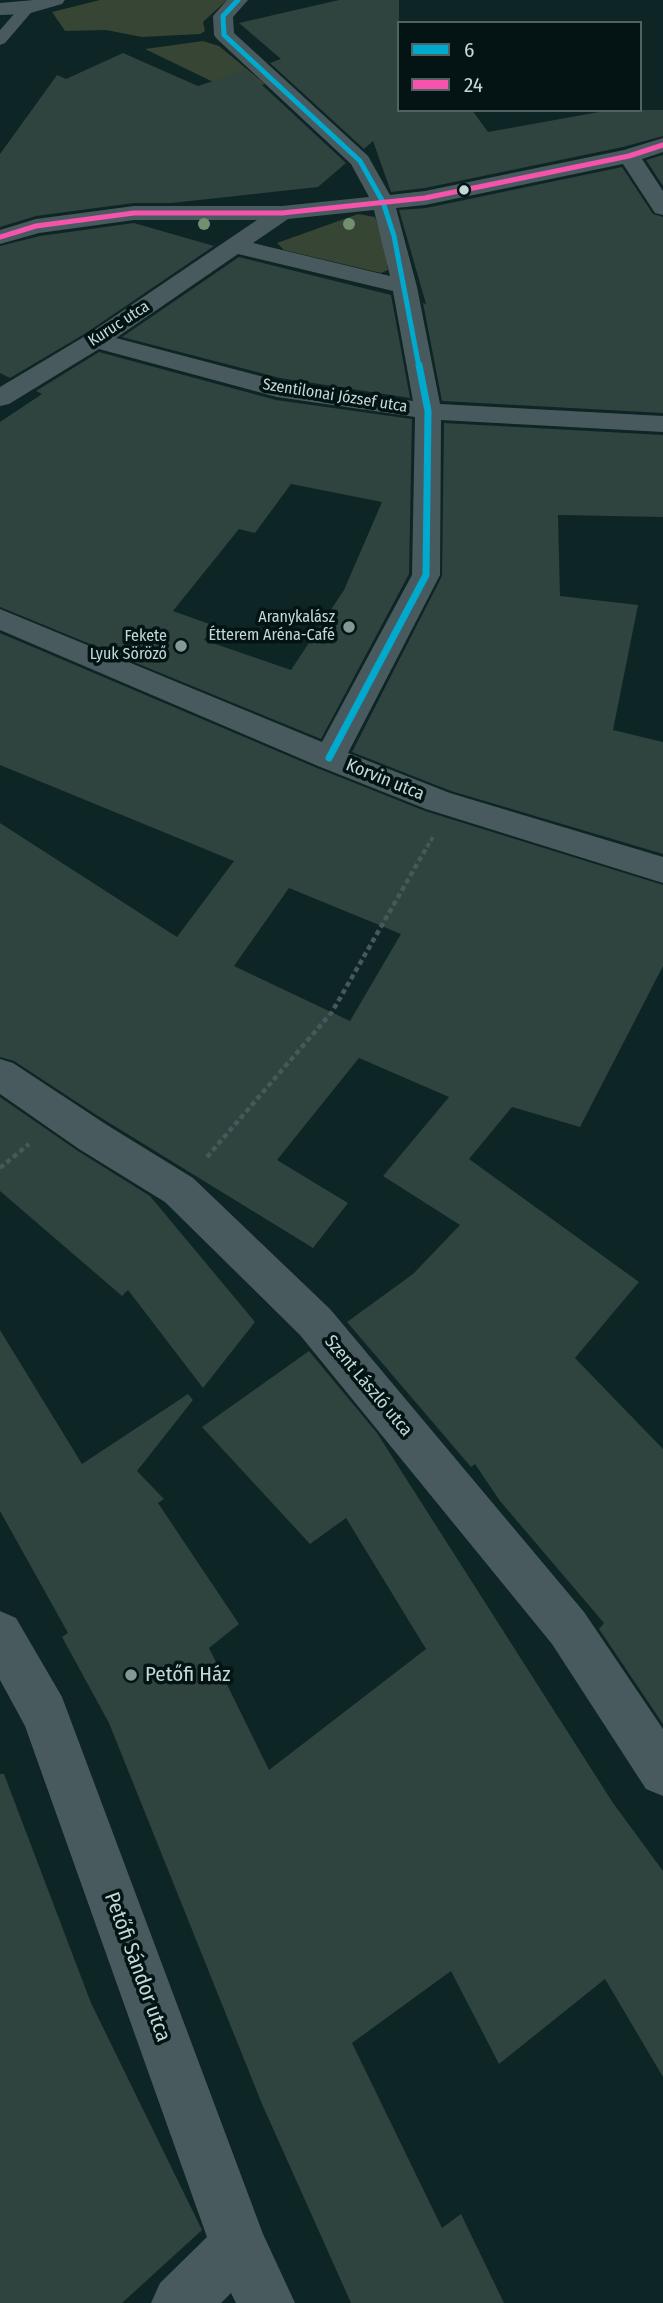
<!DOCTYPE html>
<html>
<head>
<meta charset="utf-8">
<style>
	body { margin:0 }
	#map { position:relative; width:663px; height:2303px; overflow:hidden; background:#0d2524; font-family:"Fira Sans Condensed",sans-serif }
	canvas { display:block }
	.legend { position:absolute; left:397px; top:21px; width:245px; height:91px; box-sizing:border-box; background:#041414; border:2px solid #506262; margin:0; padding:9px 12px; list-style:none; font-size:21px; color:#c3d8d7 }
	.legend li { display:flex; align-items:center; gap:14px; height:35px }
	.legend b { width:35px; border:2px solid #506262 }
</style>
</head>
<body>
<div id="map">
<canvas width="663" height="2303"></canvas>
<ul class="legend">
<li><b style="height:9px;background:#00a9ce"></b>6</li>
<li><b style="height:9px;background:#f653ac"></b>24</li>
</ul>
</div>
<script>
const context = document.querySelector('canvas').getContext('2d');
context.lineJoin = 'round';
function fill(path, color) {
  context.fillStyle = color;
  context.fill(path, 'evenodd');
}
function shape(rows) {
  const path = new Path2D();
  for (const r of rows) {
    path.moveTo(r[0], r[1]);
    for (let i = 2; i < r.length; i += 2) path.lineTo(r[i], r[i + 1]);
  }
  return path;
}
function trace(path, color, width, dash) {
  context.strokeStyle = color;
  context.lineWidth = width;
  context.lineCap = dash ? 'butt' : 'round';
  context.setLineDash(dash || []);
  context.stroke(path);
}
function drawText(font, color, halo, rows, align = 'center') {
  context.font = font + ' "Fira Sans Condensed",sans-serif';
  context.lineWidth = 7;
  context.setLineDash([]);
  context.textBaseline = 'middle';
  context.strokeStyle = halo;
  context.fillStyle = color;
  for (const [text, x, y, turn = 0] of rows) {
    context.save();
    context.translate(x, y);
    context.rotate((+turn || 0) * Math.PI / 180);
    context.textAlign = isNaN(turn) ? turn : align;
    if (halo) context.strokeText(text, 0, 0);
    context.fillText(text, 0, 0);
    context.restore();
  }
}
const green = shape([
	[100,0,227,0,203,22,205,31,200,34,142,37,106,30,65,31,52,12],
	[203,41,219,46,265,84,236,93,145,49],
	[358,214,375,217,383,239,388,270,381,273,284,250,277,243]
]);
const building = shape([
	[339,0,399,0,399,110,472,110,488,132,610,110,663,110,663,136,623,147,425,188,391,192,373,141,364,149,270,63,281,59,239,23],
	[123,53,198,86,246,70,346,163,318,187,172,203,134,203,36,216,0,227,0,154,57,75,66,79],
	[663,155,663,186,646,160],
	[622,167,653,214,663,217,663,413,442,401,423,303,426,304,399,210,426,208],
	[134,223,214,246,86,333,10,378,0,373,0,246,40,236],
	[239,257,391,295,410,398,280,378,122,337],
	[99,352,276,400,412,419,409,574,321,739,0,607,0,422,42,394,36,391],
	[291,484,382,502,344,590,291,670,204,640,215,626,173,611,239,529,255,533],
	[444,423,663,435,663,517,558,515,560,596,638,605,613,730,663,742,663,854,451,791,352,752,442,576],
	[0,633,317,768,425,811,663,885,663,966,580,1127,512,1107,469,1159,639,1282,575,1358,663,1449,663,1724,599,1629,604,1623,500,1501,475,1464,471,1467,347,1322,413,1274,460,1225,383,1176,449,1097,359,1058,277,1160,348,1203,313,1248,98,1116,14,1061,0,1057,0,823,177,937,234,861,0,765],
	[289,888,401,934,350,1021,234,966],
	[0,1097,78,1151,150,1196,255,1322,203,1388,128,1290,122,1296,0,1191],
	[0,1330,82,1464,188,1394,193,1400,137,1471,164,1499,158,1503,239,1624,209,1648,269,1770,426,1649,346,1518,310,1544,202,1427,309,1351,377,1433,613,1803,663,1871,663,2077,605,1979,499,2064,451,1971,352,2043,442,2228,461,2214,504,2303,351,2303,262,2104,109,1723,62,1637,68,1633,0,1511],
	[0,1774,4,1774,91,2003,202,2230,122,2303,0,2303]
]);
const pathFar1 = shape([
	[427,847,433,837]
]);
const path = shape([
	[207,1157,332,1012,428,845],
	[0,1168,29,1144]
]);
const service = shape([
	[27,3,35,8,5,43,0,45,0,30,22,5,27,3]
]);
const minor = shape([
	[227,0,248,0,233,17,234,33,368,156,390,195,425,191,624,150,663,138,663,152,642,159,663,191,663,215,655,213,623,164,425,205,396,208,417,287,440,404,663,416,663,432,441,420,440,575,348,753,450,793,663,857,663,883,426,809,318,766,0,630,0,609,322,742,412,575,415,417,277,397,99,349,9,404,0,406,0,387,87,335,257,220,134,220,39,233,0,244,0,230,36,219,134,206,282,206,369,197,351,164,217,39,214,35,213,16,227,0],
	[374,210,390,276,253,243,288,219,374,210],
	[238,254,393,291,413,401,279,381,116,338,238,254],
	[0,1059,13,1063,107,1125,193,1178,330,1309,584,1612,663,1729,663,1796,646,1789,552,1644,300,1335,165,1202,79,1149,0,1094,0,1059],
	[0,1611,16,1618,62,1697,263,2234,295,2303,236,2303,231,2293,221,2303,151,2303,160,2283,207,2237,25,1726,0,1680,0,1611]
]);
const tertiary = shape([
	[34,0,65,0,62,4,27,14,0,15,0,3,34,0]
]);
const bus1Far1 = shape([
	[238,0,223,16,224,35,360,161,383,202,394,236,419,367]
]);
const bus1 = shape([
	[329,758,426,575,428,411,419,365]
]);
const bus2 = shape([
	[0,237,36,226,134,213,282,213,425,198,629,156,663,145]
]);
const trees = [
	[204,224],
	[349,224]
];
const markers = [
	[464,190,6,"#c3d8d7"],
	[349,627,7,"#839998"],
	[181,646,7,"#839998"],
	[131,1675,7,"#839998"]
];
const farStreetnames = [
	["Kuruc utca",119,324,-33],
	["Szentilonai József utca",335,396,9]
];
const farPoinames = [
	["Aranykalász",335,618],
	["Étterem Aréna-Café",335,636],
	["Fekete",167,637],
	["Lyuk Söröző",167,655]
];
const streetNames = [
	["Korvin utca",385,780,22],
	["Szent László utca",368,1386,50]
];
const nearPoinames = [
	["Petőfi Ház",145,1675]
];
const nearStreetnames = [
	["Petőfi Sándor utca",137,1967,70]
];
fill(green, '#374534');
fill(building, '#2f433f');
trace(pathFar1, '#48585a', 3.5, [4.5, 2.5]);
trace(path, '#48585a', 4.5, [5, 3.5]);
fill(service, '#495a5e');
fill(minor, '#495a5e');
fill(tertiary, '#495a5e');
trace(bus1Far1, '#00a9ce', 5);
trace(bus1, '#00a9ce', 7);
trace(bus2, '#f653ac', 5);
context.fillStyle = '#71906f';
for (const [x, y] of trees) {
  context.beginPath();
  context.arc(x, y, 6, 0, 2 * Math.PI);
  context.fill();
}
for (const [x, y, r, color] of markers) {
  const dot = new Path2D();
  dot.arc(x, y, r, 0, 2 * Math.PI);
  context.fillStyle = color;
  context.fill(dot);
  trace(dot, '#041414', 2.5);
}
drawText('16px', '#c3d8d7', '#041414', farStreetnames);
drawText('16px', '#c3d8d7', '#041414', farPoinames, 'right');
drawText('18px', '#c3d8d7', '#041414', streetNames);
drawText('21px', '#c3d8d7', '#041414', nearPoinames, 'left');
drawText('21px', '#c3d8d7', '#041414', nearStreetnames);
</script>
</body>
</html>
